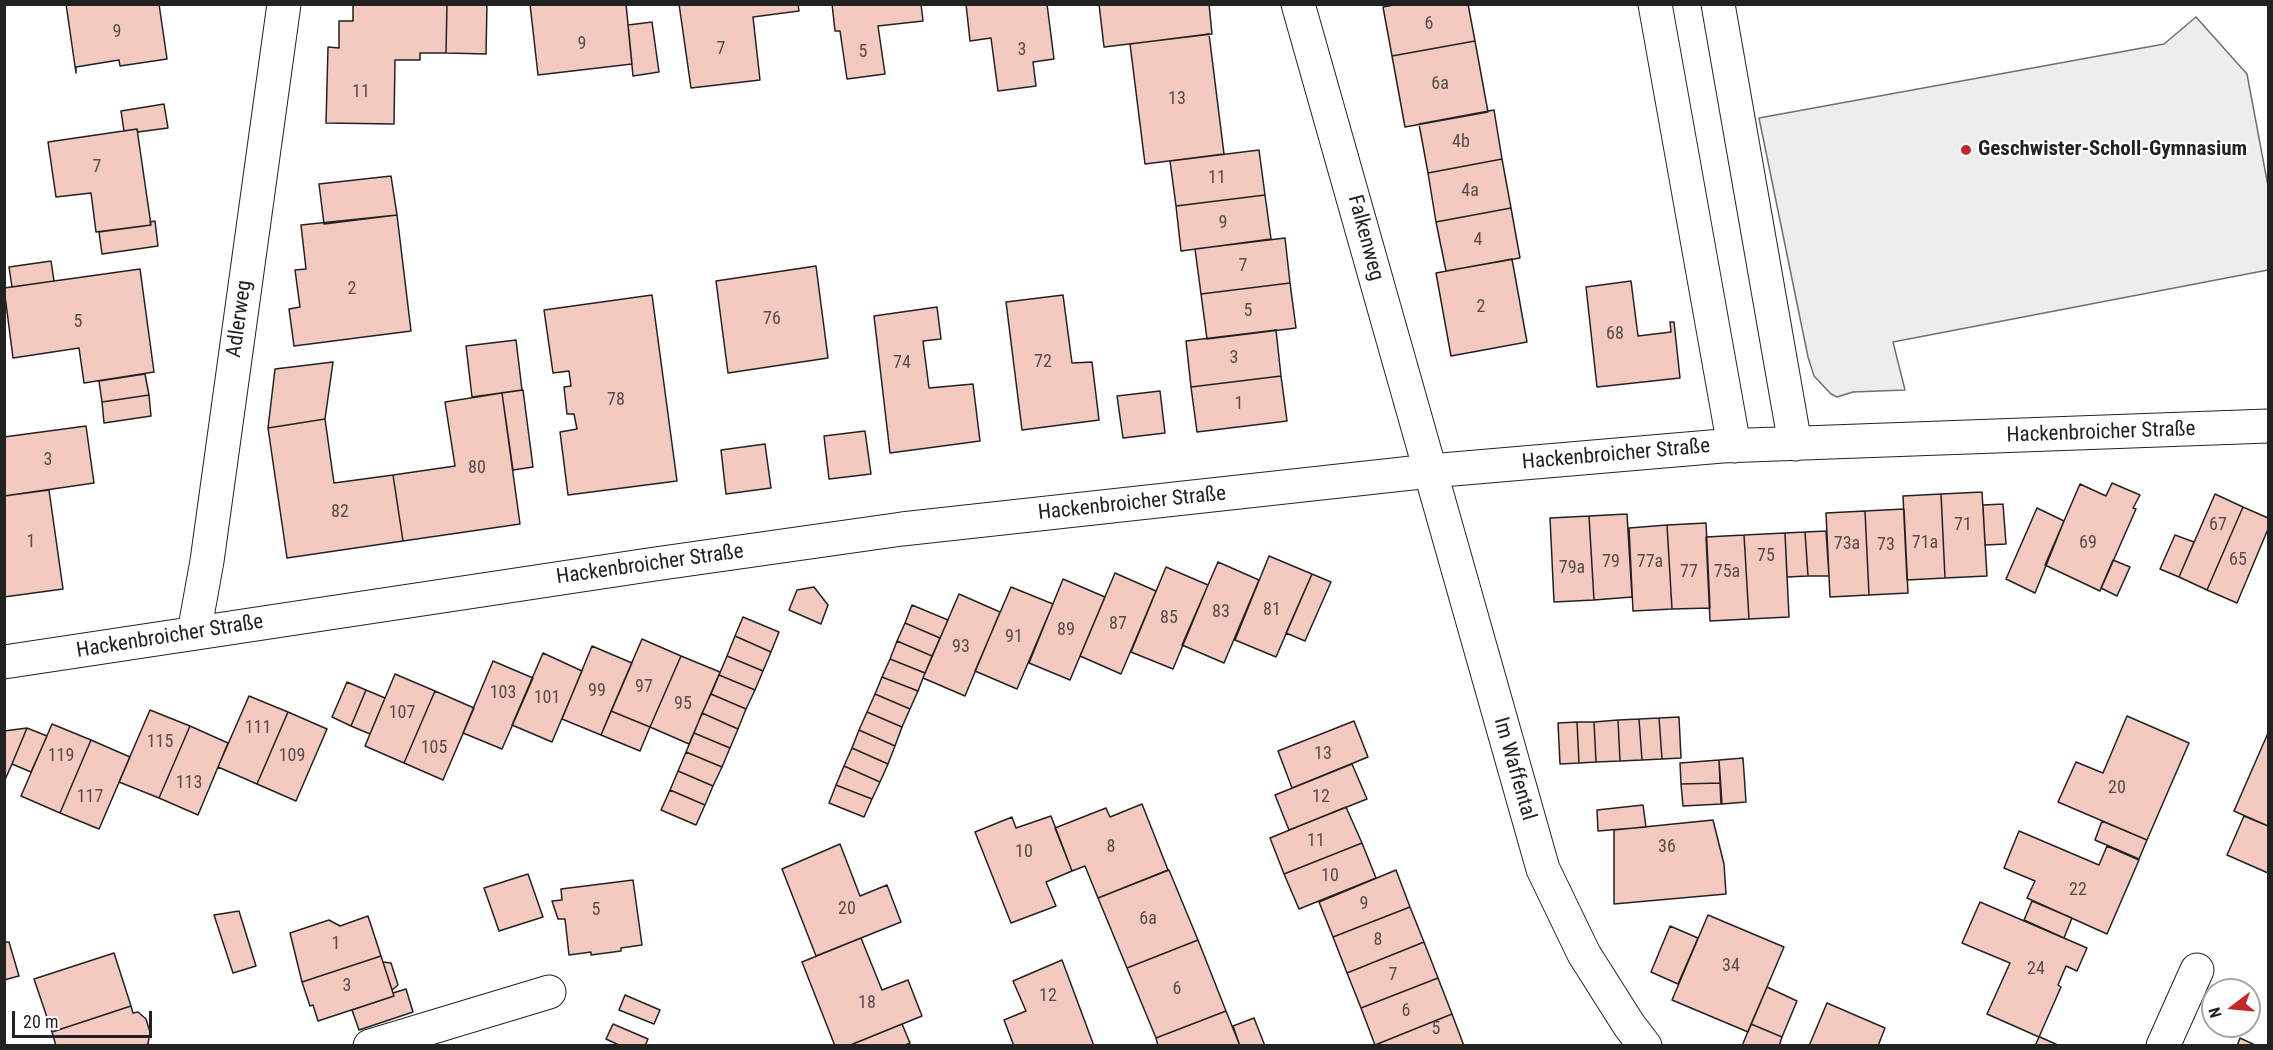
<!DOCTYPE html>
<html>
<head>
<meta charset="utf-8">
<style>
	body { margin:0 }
	#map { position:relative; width:2273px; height:1050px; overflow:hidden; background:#fff; font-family:"Roboto Condensed",sans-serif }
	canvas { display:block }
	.frame { position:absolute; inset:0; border:6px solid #222; pointer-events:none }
	.north { position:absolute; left:2201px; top:978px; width:60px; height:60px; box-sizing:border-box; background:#fff; border:2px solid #a7a7a7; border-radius:50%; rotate:254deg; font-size:16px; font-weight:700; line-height:24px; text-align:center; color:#222 }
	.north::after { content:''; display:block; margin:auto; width:21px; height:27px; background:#c62828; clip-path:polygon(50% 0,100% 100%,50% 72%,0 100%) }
	.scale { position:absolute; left:12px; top:1011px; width:140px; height:27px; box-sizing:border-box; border:3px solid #222; border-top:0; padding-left:8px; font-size:18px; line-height:21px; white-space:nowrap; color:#222; -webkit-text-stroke:4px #fff; paint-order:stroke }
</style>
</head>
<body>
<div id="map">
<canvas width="2273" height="1050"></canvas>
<div class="frame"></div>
<div class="north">N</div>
<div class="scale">20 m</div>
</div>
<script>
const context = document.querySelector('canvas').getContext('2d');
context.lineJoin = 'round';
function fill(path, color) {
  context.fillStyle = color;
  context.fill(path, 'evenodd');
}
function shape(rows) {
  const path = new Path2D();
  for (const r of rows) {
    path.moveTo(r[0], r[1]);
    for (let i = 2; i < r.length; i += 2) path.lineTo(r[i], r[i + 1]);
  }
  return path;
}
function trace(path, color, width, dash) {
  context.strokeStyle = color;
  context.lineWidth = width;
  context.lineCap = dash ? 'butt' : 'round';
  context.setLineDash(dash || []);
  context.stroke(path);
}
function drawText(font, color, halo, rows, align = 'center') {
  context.font = font + ' "Roboto Condensed",sans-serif';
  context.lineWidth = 4.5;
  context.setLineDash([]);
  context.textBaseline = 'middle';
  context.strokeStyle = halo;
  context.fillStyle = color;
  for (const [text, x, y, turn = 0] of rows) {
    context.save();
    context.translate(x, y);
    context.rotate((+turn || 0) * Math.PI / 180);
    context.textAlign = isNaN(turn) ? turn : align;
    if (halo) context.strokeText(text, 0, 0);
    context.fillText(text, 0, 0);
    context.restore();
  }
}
const parking = shape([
	[2196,17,2247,74,2268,186,2268,270,1893,342,1905,390,1853,392,1837,397,1831,394,1814,376,1808,357,1759,118,2164,44,2196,17]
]);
const building = shape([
	[66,4,159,4,167,59,120,66,119,60,76,67,76,73,66,4],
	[387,4,447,4,446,53,420,53,420,60,395,60,394,124,326,123,328,47,339,48,339,21,353,21,353,5,387,4],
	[447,4,487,4,486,54,446,53,447,4],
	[530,4,626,4,632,64,538,75,530,4],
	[679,4,798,4,799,11,753,17,760,80,691,88,679,4],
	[832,4,921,4,923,21,878,26,885,74,847,79,840,31,835,31,832,4],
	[966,4,1047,4,1054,59,1033,62,1036,86,998,91,991,38,970,41,966,4],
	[1099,4,1209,4,1212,34,1104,47,1099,4],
	[1399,4,1468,4,1475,41,1392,56,1383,7,1399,4],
	[652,22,659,72,633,76,628,25,652,22],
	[1209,34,1224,154,1145,164,1130,44,1209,34],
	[1475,41,1488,112,1405,127,1392,56,1475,41],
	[164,104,168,128,138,132,137,129,124,131,121,111,164,104],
	[1494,110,1502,159,1428,173,1419,124,1494,110],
	[137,129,151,225,96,232,91,193,56,197,48,142,137,129],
	[1259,150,1265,195,1176,206,1170,161,1259,150],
	[1502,159,1511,208,1436,222,1428,173,1502,159],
	[391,176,397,215,324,224,319,184,391,176],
	[1265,195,1271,239,1181,251,1176,206,1265,195],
	[1511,208,1520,258,1446,271,1436,222,1511,208],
	[397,215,411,331,294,346,289,309,300,307,295,270,306,269,301,225,397,215],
	[155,221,158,246,102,254,99,232,151,225,150,222,155,221],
	[1285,238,1290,283,1201,294,1195,249,1285,238],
	[1512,259,1527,342,1451,356,1436,273,1512,259],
	[51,261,54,281,12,287,9,267,51,261],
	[816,266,828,358,728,373,716,281,816,266],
	[140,269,154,372,84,383,79,348,13,358,4,288,140,269],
	[1631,281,1638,336,1671,332,1670,322,1674,322,1680,378,1597,387,1586,287,1631,281],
	[1290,283,1296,328,1207,339,1201,294,1290,283],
	[652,295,677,481,568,495,560,432,577,429,574,414,567,414,564,387,571,386,569,371,553,373,544,310,652,295],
	[1063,295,1072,363,1092,362,1099,420,1022,430,1006,302,1063,295],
	[937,307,941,339,923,341,929,388,973,384,980,441,890,453,874,316,937,307],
	[1276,330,1281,376,1191,387,1186,341,1276,330],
	[516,340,522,390,472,397,466,346,516,340],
	[333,362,325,419,268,428,275,369,333,362],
	[145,374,149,395,102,402,99,381,145,374],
	[1281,376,1287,421,1197,432,1191,387,1281,376],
	[523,390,533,467,513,470,502,393,523,390],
	[1160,391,1165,433,1123,438,1117,396,1160,391],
	[502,393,520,524,403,541,393,475,455,466,445,402,502,393],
	[149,395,151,416,104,423,102,402,149,395],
	[325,419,334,483,393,475,403,541,287,558,268,428,325,419],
	[86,426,94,483,4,496,4,437,86,426],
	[865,431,871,474,829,479,824,436,865,431],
	[765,444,771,488,726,494,721,450,765,444],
	[2112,483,2140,495,2133,508,2136,509,2100,591,2045,565,2080,484,2106,496,2112,483],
	[49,490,63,589,4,597,4,496,49,490],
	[1982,492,1987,576,1945,578,1941,494,1982,492],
	[1941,494,1945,578,1907,580,1903,496,1941,494],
	[2215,494,2243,507,2207,590,2179,577,2215,494],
	[2003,504,2006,544,1985,545,1983,505,2003,504],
	[2243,507,2268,518,2268,529,2237,603,2207,590,2243,507],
	[2037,508,2064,521,2035,593,2006,579,2037,508],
	[1904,509,1908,593,1869,595,1865,511,1904,509],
	[1865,511,1869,595,1830,597,1826,513,1865,511],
	[1627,514,1632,597,1594,600,1589,516,1627,514],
	[1589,516,1594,600,1554,602,1550,518,1589,516],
	[1706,523,1710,608,1672,609,1667,525,1706,523],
	[1667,525,1672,609,1633,611,1629,528,1667,525],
	[1826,531,1829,576,1808,576,1805,532,1826,531],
	[1805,532,1808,576,1787,577,1785,533,1805,532],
	[1785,533,1789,617,1749,619,1744,535,1785,533],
	[1744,535,1749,619,1710,621,1706,537,1744,535],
	[2175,535,2194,542,2179,577,2160,569,2175,535],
	[1269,556,1312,574,1276,657,1235,640,1269,556],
	[2113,560,2130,567,2117,596,2101,588,2113,560],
	[1218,562,1259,580,1224,663,1182,645,1218,562],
	[1166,567,1208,585,1173,669,1131,652,1166,567],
	[1115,573,1156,591,1121,674,1080,656,1115,573],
	[1312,574,1331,582,1305,641,1286,633,1312,574],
	[1063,579,1105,597,1070,680,1029,663,1063,579],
	[814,587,828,605,821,624,789,610,797,590,814,587],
	[1011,587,1053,604,1017,689,975,671,1011,587],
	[959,594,1000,612,965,696,923,678,959,594],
	[912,605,948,620,940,638,905,623,912,605],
	[743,617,779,632,771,652,735,636,743,617],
	[905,623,940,638,932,656,897,641,905,623],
	[735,636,771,652,763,671,727,656,735,636],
	[642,639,681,656,650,727,611,711,642,639],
	[897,641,932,656,925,673,890,659,897,641],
	[592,646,632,663,601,735,562,719,592,646],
	[543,653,582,671,552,742,512,725,543,653],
	[681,656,720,672,689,744,650,727,681,656],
	[727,656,763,671,755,690,719,675,727,656],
	[890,659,925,673,918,691,882,677,890,659],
	[493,661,533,678,502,749,463,733,493,661],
	[395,674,435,691,404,763,365,746,395,674],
	[719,675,755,690,746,709,711,694,719,675],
	[882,677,918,691,910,709,875,694,882,677],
	[347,682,366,690,351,726,332,717,347,682],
	[366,690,385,698,370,734,351,726,366,690],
	[435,691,474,708,443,780,404,763,435,691],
	[711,694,746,709,738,729,702,713,711,694],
	[875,694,910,709,902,727,867,712,875,694],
	[249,696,288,712,257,784,218,767,249,696],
	[150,710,190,726,159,798,119,782,150,710],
	[611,711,650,727,640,751,601,735,611,711],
	[288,712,327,729,296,801,257,784,288,712],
	[867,712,902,727,895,746,859,730,867,712],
	[702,713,738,729,730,748,694,733,702,713],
	[2127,716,2189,743,2147,840,2058,802,2076,762,2103,773,2127,716],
	[1679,717,1681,758,1662,759,1659,718,1679,717],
	[1659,718,1662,759,1642,760,1639,719,1659,718],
	[1639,719,1642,760,1620,761,1618,720,1639,719],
	[1618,720,1620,761,1596,762,1594,722,1618,720],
	[1354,721,1368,757,1292,788,1278,751,1354,721],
	[1577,722,1579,763,1560,764,1558,723,1577,722],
	[1577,722,1594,722,1596,762,1579,763,1577,722],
	[52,724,91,740,60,813,21,796,52,724],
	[190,726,228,743,198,815,159,798,190,726],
	[27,728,47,736,31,772,12,764,27,728],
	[27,728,12,764,4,782,4,731,27,728],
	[859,730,895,746,888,764,852,748,859,730],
	[694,733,730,748,722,767,686,752,694,733],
	[2268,733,2268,826,2234,811,2268,733],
	[91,740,130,757,99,829,60,813,91,740],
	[852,748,888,764,880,782,844,766,852,748],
	[686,752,722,767,713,786,678,771,686,752],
	[1743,758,1746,802,1722,804,1719,760,1743,758],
	[1719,760,1720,783,1681,784,1680,763,1719,760],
	[1352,764,1367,799,1289,830,1275,795,1352,764],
	[844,766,880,782,872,799,836,785,844,766],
	[678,771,713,786,705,805,670,790,678,771],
	[1720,783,1721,804,1683,806,1681,784,1720,783],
	[836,785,872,799,864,817,829,803,836,785],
	[670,790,705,805,696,825,661,810,670,790],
	[1142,804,1168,870,1098,898,1085,866,1072,871,1055,828,1106,808,1110,817,1142,804],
	[1643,805,1646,827,1598,831,1597,810,1643,805],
	[1346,807,1362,843,1284,874,1270,838,1346,807],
	[1051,816,1072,871,1046,882,1056,906,1011,923,975,832,1012,817,1016,828,1051,816],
	[2244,816,2268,826,2268,873,2227,855,2244,816],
	[1713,820,1724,864,1726,894,1614,904,1614,830,1713,820],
	[2102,821,2147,840,2139,859,2095,840,2102,821],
	[2019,831,2099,865,2107,846,2139,860,2107,934,2027,898,2035,881,2004,868,2019,831],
	[1362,843,1376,878,1299,909,1284,874,1362,843],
	[840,844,860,896,887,885,901,922,816,956,782,869,840,844],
	[1169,870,1198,940,1127,968,1098,898,1169,870],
	[1396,870,1410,907,1333,937,1319,902,1396,870],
	[528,874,543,917,499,931,484,888,528,874],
	[633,880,642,945,621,948,621,951,591,955,591,952,569,955,565,919,558,919,552,901,562,900,561,889,633,880],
	[2032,901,2072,918,2064,938,2024,920,2032,901],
	[1980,902,2087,948,2077,971,2066,966,2058,985,2061,987,2039,1037,1987,1014,2010,963,1962,943,1980,902],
	[1410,907,1424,942,1347,973,1333,937,1410,907],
	[239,911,256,966,233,973,214,915,239,911],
	[1708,915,1784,947,1748,1032,1672,1000,1708,915],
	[368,916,381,956,302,982,290,933,329,920,340,926,368,916],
	[1670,926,1698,938,1678,984,1651,972,1670,926],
	[861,938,882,990,908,980,922,1016,848,1046,835,1046,802,962,861,938],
	[1198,940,1226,1011,1156,1038,1127,968,1198,940],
	[4,942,9,942,19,976,4,980,4,942],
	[1424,942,1438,978,1361,1008,1347,973,1424,942],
	[114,953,131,1006,52,1032,34,979,114,953],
	[381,956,394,996,318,1021,313,1005,310,1006,302,982,381,956],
	[1062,960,1094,1046,1014,1046,1004,1020,1026,1011,1013,981,1062,960],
	[383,962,391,963,398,985,392,990,383,962],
	[1438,978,1452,1014,1375,1045,1361,1008,1438,978],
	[1767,987,1797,1001,1782,1037,1751,1024,1767,987],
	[406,989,413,1012,359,1030,352,1010,394,996,393,993,406,989],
	[625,995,660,1010,654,1024,619,1010,625,995],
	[1827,1003,1885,1028,1878,1046,1809,1046,1827,1003],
	[131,1006,133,1013,138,1012,146,1019,150,1032,148,1044,143,1046,56,1046,52,1032,131,1006],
	[1226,1011,1240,1046,1158,1046,1156,1038,1226,1011],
	[1452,1014,1464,1046,1375,1046,1375,1045,1452,1014],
	[1254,1018,1265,1046,1240,1046,1233,1026,1254,1018],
	[613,1024,648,1039,645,1046,621,1046,606,1039,613,1024],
	[902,1024,910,1043,903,1046,848,1046,902,1024],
	[1751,1024,1782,1037,1779,1046,1742,1046,1751,1024],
	[2039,1037,2040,1037,2060,1046,2035,1046,2039,1037],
	[2240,1038,2257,1046,2237,1046,2240,1038]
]);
const minor = shape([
	[1298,4,1543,869,1584,954,1629,1025,1645,1046],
	[1655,4,1734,446],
	[1718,4,1795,444],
	[194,633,207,561,284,4],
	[4,662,655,564,902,529,1430,471,1722,446,2268,426],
	[370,1046,549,992],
	[2163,1046,2197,970]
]);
const markers = [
	[1966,150,6,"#c62828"]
];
const numberNames = [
	["6",1429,24],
	["9",117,32],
	["9",582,44],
	["7",721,49],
	["3",1022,50],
	["5",863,52],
	["6a",1440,84],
	["11",361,92],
	["13",1177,99],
	["4b",1461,142],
	["7",97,167],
	["11",1217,178],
	["4a",1470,191],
	["9",1223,223],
	["4",1478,240],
	["7",1243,266],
	["2",352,289],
	["2",1481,307],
	["5",1248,311],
	["76",772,319],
	["5",78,322],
	["68",1615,334],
	["3",1234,358],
	["72",1043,362],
	["74",902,363],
	["78",616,400],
	["1",1239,404],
	["3",48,460],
	["80",477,468],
	["82",340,512],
	["71",1963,525],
	["67",2218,525],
	["1",31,542],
	["71a",1925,543],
	["69",2088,543],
	["73a",1847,544],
	["73",1886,545],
	["75",1766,556],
	["65",2238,560],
	["79",1611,562],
	["77a",1650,562],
	["79a",1572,568],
	["77",1689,572],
	["75a",1727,572],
	["81",1272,610],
	["83",1221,612],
	["85",1169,618],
	["87",1118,624],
	["89",1066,630],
	["91",1014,637],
	["93",961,647],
	["97",644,687],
	["99",597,691],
	["103",503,693],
	["101",547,698],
	["95",683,704],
	["107",402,713],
	["111",258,728],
	["115",160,742],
	["105",434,748],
	["13",1323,754],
	["119",61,756],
	["109",292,756],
	["113",189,783],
	["20",2117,788],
	["117",90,797],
	["12",1321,797],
	["11",1316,841],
	["8",1111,847],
	["36",1667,847],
	["10",1024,852],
	["10",1330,876],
	["22",2078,890],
	["9",1364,904],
	["20",847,909],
	["5",596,910],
	["6a",1148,919],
	["8",1378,940],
	["1",336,944],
	["34",1731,966],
	["24",2036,969],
	["7",1393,975],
	["3",347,986],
	["6",1177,989],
	["12",1048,996],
	["18",867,1003],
	["6",1406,1011],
	["5",1436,1029]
];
const poiNames = [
	["Geschwister-Scholl-Gymnasium",1978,150]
];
const streetNames = [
	["Falkenweg",1365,238,75],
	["Adlerweg",240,319,-82],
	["Hackenbroicher Straße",2101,433,-2],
	["Hackenbroicher Straße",1616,455,-5],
	["Hackenbroicher Straße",1132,504,-6],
	["Hackenbroicher Straße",650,565,-8],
	["Hackenbroicher Straße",170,637,-9],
	["Im Waffental",1514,769,74]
];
fill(parking, '#ededed');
trace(parking, '#6f6f6f', 1.5);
fill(building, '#f3c9c0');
trace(building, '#222', 1.5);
trace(minor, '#222', 35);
trace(minor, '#fff', 33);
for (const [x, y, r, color] of markers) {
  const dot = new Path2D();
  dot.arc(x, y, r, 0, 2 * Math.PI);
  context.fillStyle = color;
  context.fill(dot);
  trace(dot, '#fff', 2);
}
drawText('18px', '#564c4a', null, numberNames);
drawText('bold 21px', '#222', '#fff', poiNames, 'left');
drawText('21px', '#222', '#fff', streetNames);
</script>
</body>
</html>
